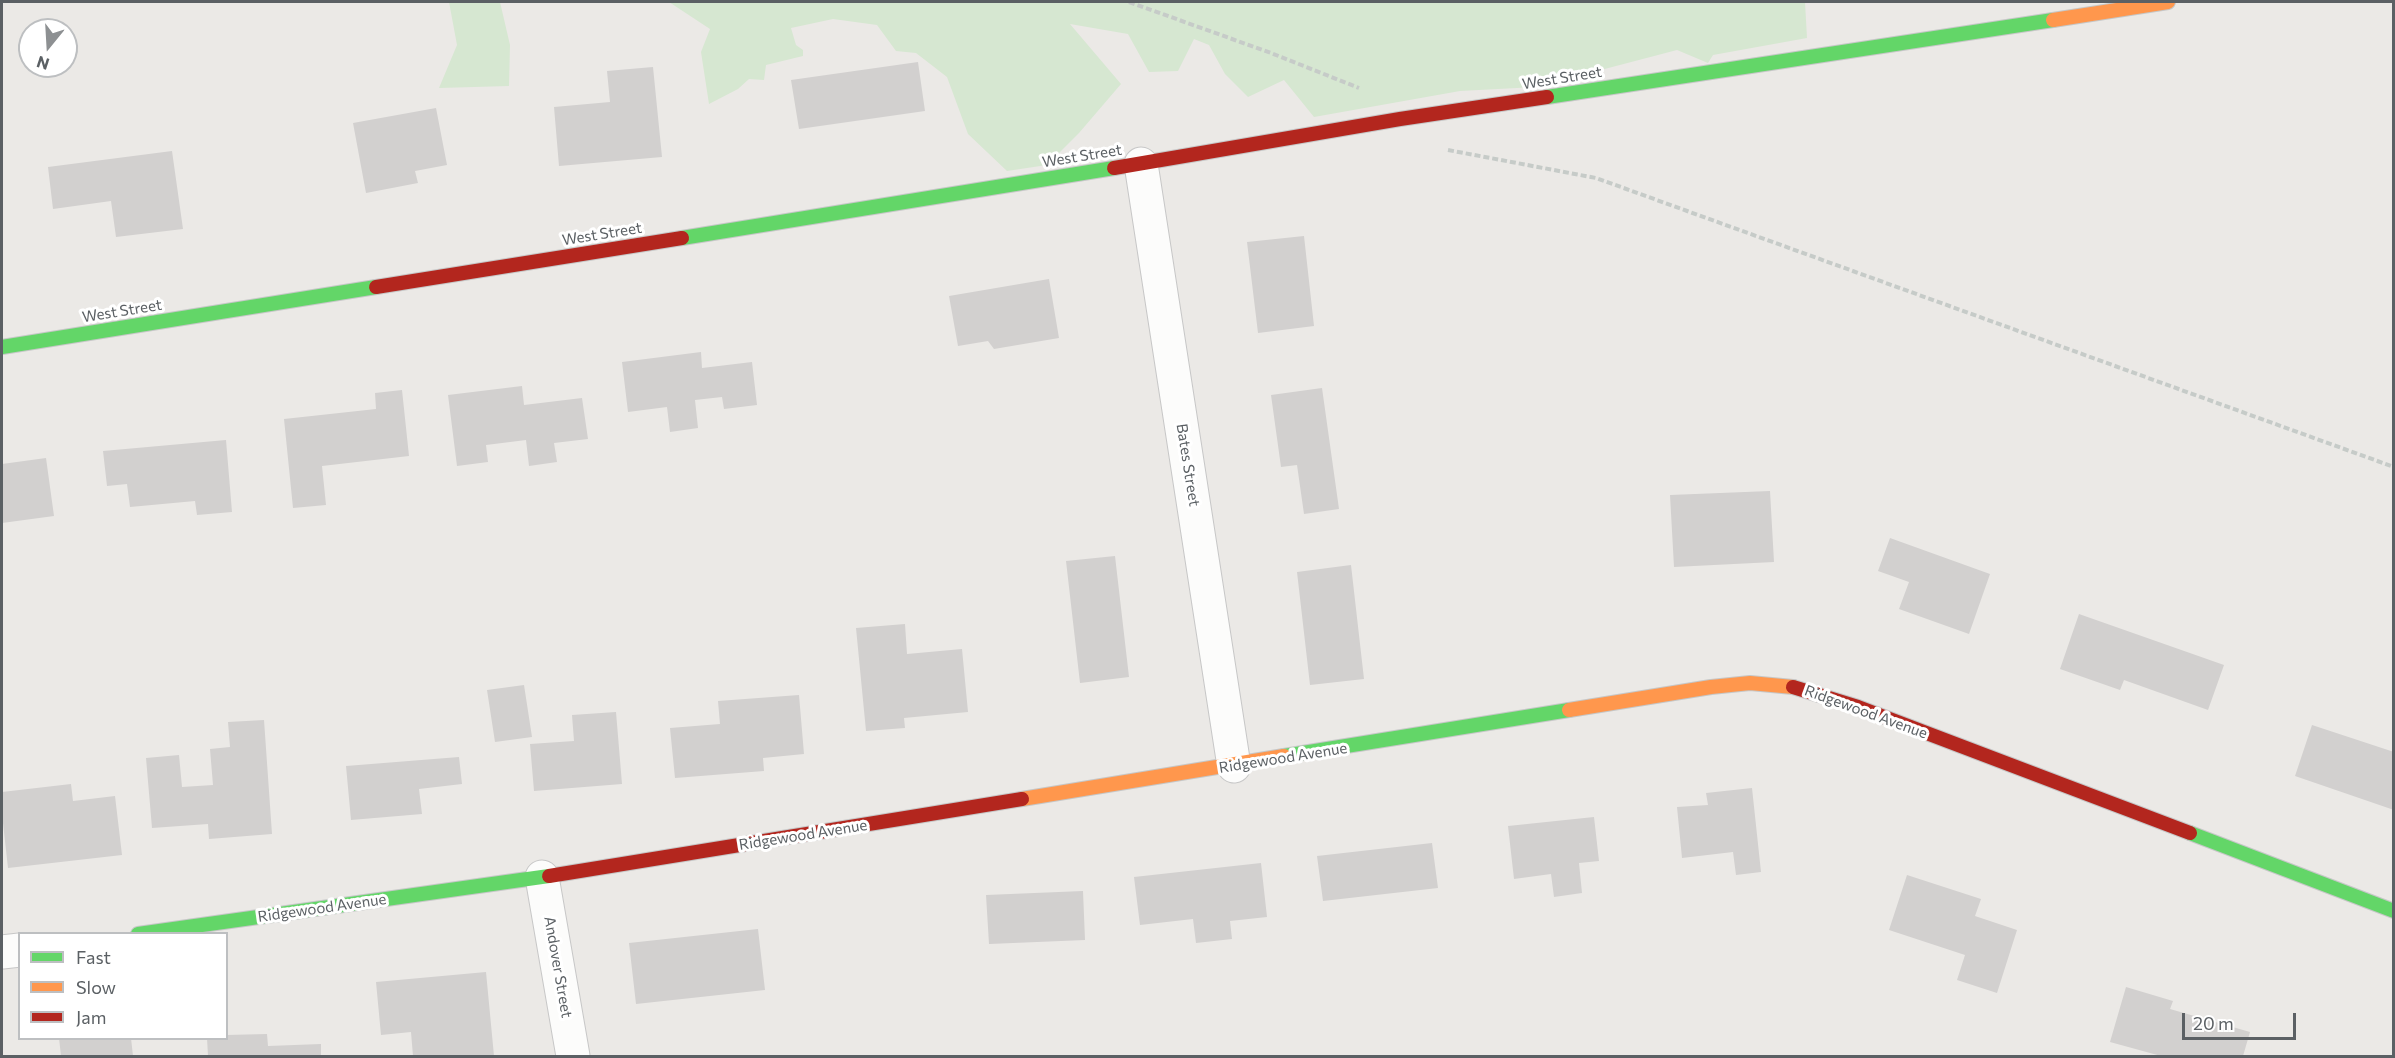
<!DOCTYPE html>
<html>
<head>
<meta charset="utf-8">
<style>
	body { margin:0 }
	#map { position:relative; width:2395px; height:1058px; overflow:hidden; background:#ebe9e6; font-family:Commissioner,sans-serif }
	canvas { display:block }
	.frame { position:absolute; inset:0; border:3px solid #5b6064; pointer-events:none }
	.legend { position:absolute; left:18px; top:932px; width:210px; height:108px; box-sizing:border-box; background:#fff; border:2px solid #bdbfc1; margin:0; padding:8px 10px; list-style:none; font-size:18px; color:#5b6064 }
	.legend li { display:flex; align-items:center; gap:12px; height:30px }
	.legend b { width:30px; border:2px solid #bdbfc1 }
	.north { position:absolute; left:18px; top:18px; width:60px; height:60px; box-sizing:border-box; background:#fff; border:2px solid #bdbfc1; border-radius:50%; rotate:198deg; font-size:16px; font-weight:700; line-height:24px; text-align:center; color:#5b6064 }
	.north::after { content:''; display:block; margin:auto; width:21px; height:27px; background:#8d9092; clip-path:polygon(50% 0,100% 100%,50% 72%,0 100%) }
	.scale { position:absolute; left:2182px; top:1013px; width:114px; height:27px; box-sizing:border-box; border:3px solid #5b6064; border-top:0; padding-left:8px; font-size:18px; line-height:21px; white-space:nowrap; color:#5b6064; -webkit-text-stroke:4px #fff; paint-order:stroke }
</style>
</head>
<body>
<div id="map">
<canvas width="2395" height="1058"></canvas>
<div class="frame"></div>
<ul class="legend">
<li><b style="height:8px;background:#63d668"></b>Fast</li>
<li><b style="height:8px;background:#ff974d"></b>Slow</li>
<li><b style="height:8px;background:#b3261e"></b>Jam</li>
</ul>
<div class="north">N</div>
<div class="scale">20 m</div>
</div>
<script>
const context = document.querySelector('canvas').getContext('2d');
context.lineJoin = 'round';
function fill(path, color) {
  context.fillStyle = color;
  context.fill(path, 'evenodd');
}
function shape(rows) {
  const path = new Path2D();
  for (const r of rows) {
    path.moveTo(r[0], r[1]);
    for (let i = 2; i < r.length; i += 2) path.lineTo(r[i], r[i + 1]);
  }
  return path;
}
function trace(path, color, width, dash) {
  context.strokeStyle = color;
  context.lineWidth = width;
  context.lineCap = dash ? 'butt' : 'round';
  context.setLineDash(dash || []);
  context.stroke(path);
}
function drawText(font, color, halo, rows, align = 'center') {
  context.font = font + ' Commissioner,sans-serif';
  context.lineWidth = 6;
  context.setLineDash([]);
  context.textBaseline = 'middle';
  context.strokeStyle = halo;
  context.fillStyle = color;
  for (const [text, x, y, turn = 0] of rows) {
    context.save();
    context.translate(x, y);
    context.rotate((+turn || 0) * Math.PI / 180);
    context.textAlign = isNaN(turn) ? turn : align;
    if (halo) context.strokeText(text, 0, 0);
    context.fillText(text, 0, 0);
    context.restore();
  }
}
const green = shape([
	[449,2,500,2,510,45,509,86,439,88,457,45],
	[669,2,1805,2,1807,38,1713,55,1708,63,1677,50,1536,87,1460,91,1314,117,1284,80,1248,97,1225,74,1209,45,1194,39,1178,71,1149,72,1128,34,1070,24,1121,84,1079,133,1047,165,1007,171,968,134,947,77,916,53,896,51,877,25,833,19,791,28,796,45,803,50,803,56,766,65,764,80,749,79,738,89,709,104,701,52,710,29]
]);
const building = shape([
	[918,62,925,111,799,129,791,80],
	[653,67,662,157,559,166,554,107,610,102,607,71],
	[436,108,447,165,415,171,418,183,366,193,353,123],
	[172,151,183,229,116,237,111,201,53,209,48,167],
	[1304,236,1314,326,1258,333,1247,242],
	[1049,279,1059,338,994,349,988,341,958,346,949,296],
	[701,352,702,368,752,362,757,405,724,409,722,397,695,400,698,428,670,432,667,407,628,412,622,362],
	[522,386,524,405,582,398,588,439,554,443,557,462,529,466,526,440,486,445,488,462,457,466,448,395],
	[1322,388,1339,509,1304,514,1297,465,1281,467,1271,395],
	[402,390,409,456,322,466,326,505,293,508,284,419,376,409,375,393],
	[226,440,232,512,197,515,195,501,130,507,127,484,107,486,103,451],
	[46,458,54,516,2,523,2,464],
	[1770,491,1774,562,1674,567,1670,495],
	[1890,538,1990,574,1969,634,1899,609,1909,582,1878,571],
	[1115,556,1129,677,1080,683,1066,561],
	[1351,565,1364,679,1310,685,1297,572],
	[2079,614,2224,665,2208,710,2124,680,2120,690,2060,669],
	[905,624,907,654,962,649,968,712,904,718,905,728,866,731,856,628],
	[524,685,532,737,495,742,487,690],
	[799,695,804,754,763,758,764,771,675,778,670,728,720,724,718,701],
	[616,712,622,784,534,791,530,744,574,741,572,715],
	[264,720,272,834,209,839,208,824,152,828,146,758,179,755,182,787,213,785,210,749,230,747,228,722],
	[2312,725,2394,752,2394,810,2295,776],
	[459,757,462,784,419,789,422,814,351,820,346,766],
	[71,784,73,801,115,796,122,855,8,868,2,814,2,792],
	[1752,788,1761,872,1736,875,1733,852,1682,858,1677,807,1708,805,1706,793],
	[1594,817,1599,861,1579,863,1582,893,1554,897,1551,874,1514,879,1508,826],
	[1432,843,1438,888,1323,901,1317,856],
	[1261,863,1267,917,1230,921,1232,939,1196,943,1193,919,1140,925,1134,877],
	[1907,875,1981,899,1975,916,2017,930,1997,993,1957,980,1965,955,1889,930],
	[1083,891,1085,940,989,944,986,895],
	[758,929,765,990,636,1004,629,943],
	[486,972,494,1056,413,1056,411,1032,381,1035,376,982],
	[2126,987,2173,1001,2170,1009,2250,1032,2243,1056,2161,1056,2110,1042],
	[267,1034,268,1046,321,1044,321,1056,208,1056,207,1038,226,1038,226,1035],
	[59,1038,131,1038,133,1056,61,1056]
]);
const path = shape([
	[1129,2,1271,53,1359,88],
	[1448,150,1596,178,2394,467]
]);
const street = shape([
	[1141,164,1234,766],
	[542,877,573,1056],
	[2,952,20,950]
]);
const fast = shape([
	[1547,97,2053,20],
	[682,238,1114,168],
	[2,347,376,287],
	[1284,756,1569,710],
	[2190,833,2394,911],
	[138,934,549,876]
]);
const slow = shape([
	[2053,20,2168,2],
	[1569,710,1711,687,1750,683,1793,687],
	[1022,799,1284,756]
]);
const jam = shape([
	[1114,168,1400,119,1547,97],
	[376,287,682,238],
	[1793,687,1858,707,2190,833],
	[549,876,1022,799]
]);
const streetNames = [
	["West Street",1562,78,-9],
	["West Street",1082,156,-9],
	["West Street",602,234,-9],
	["West Street",122,311,-9],
	["Bates Street",1188,465,81],
	["Ridgewood Avenue",1866,712,20],
	["Ridgewood Avenue",1283,758,-9],
	["Ridgewood Avenue",803,835,-9],
	["Ridgewood Avenue",322,908,-8],
	["Andover Street",558,967,80]
];
fill(green, '#d6e7d1');
fill(building, '#d2d0cf');
trace(street, '#c7c7c7', 35);
trace(fast, '#c6c7c7', 16);
trace(slow, '#c6c7c7', 16);
trace(jam, '#c6c7c7', 16);
trace(path, '#c6cbc8', 4, [6, 3]);
trace(street, '#fcfcfb', 33);
trace(fast, '#63d668', 14);
trace(slow, '#ff974d', 14);
trace(jam, '#b3261e', 14);
drawText('15px', '#5b6064', '#fff', streetNames);
</script>
</body>
</html>
